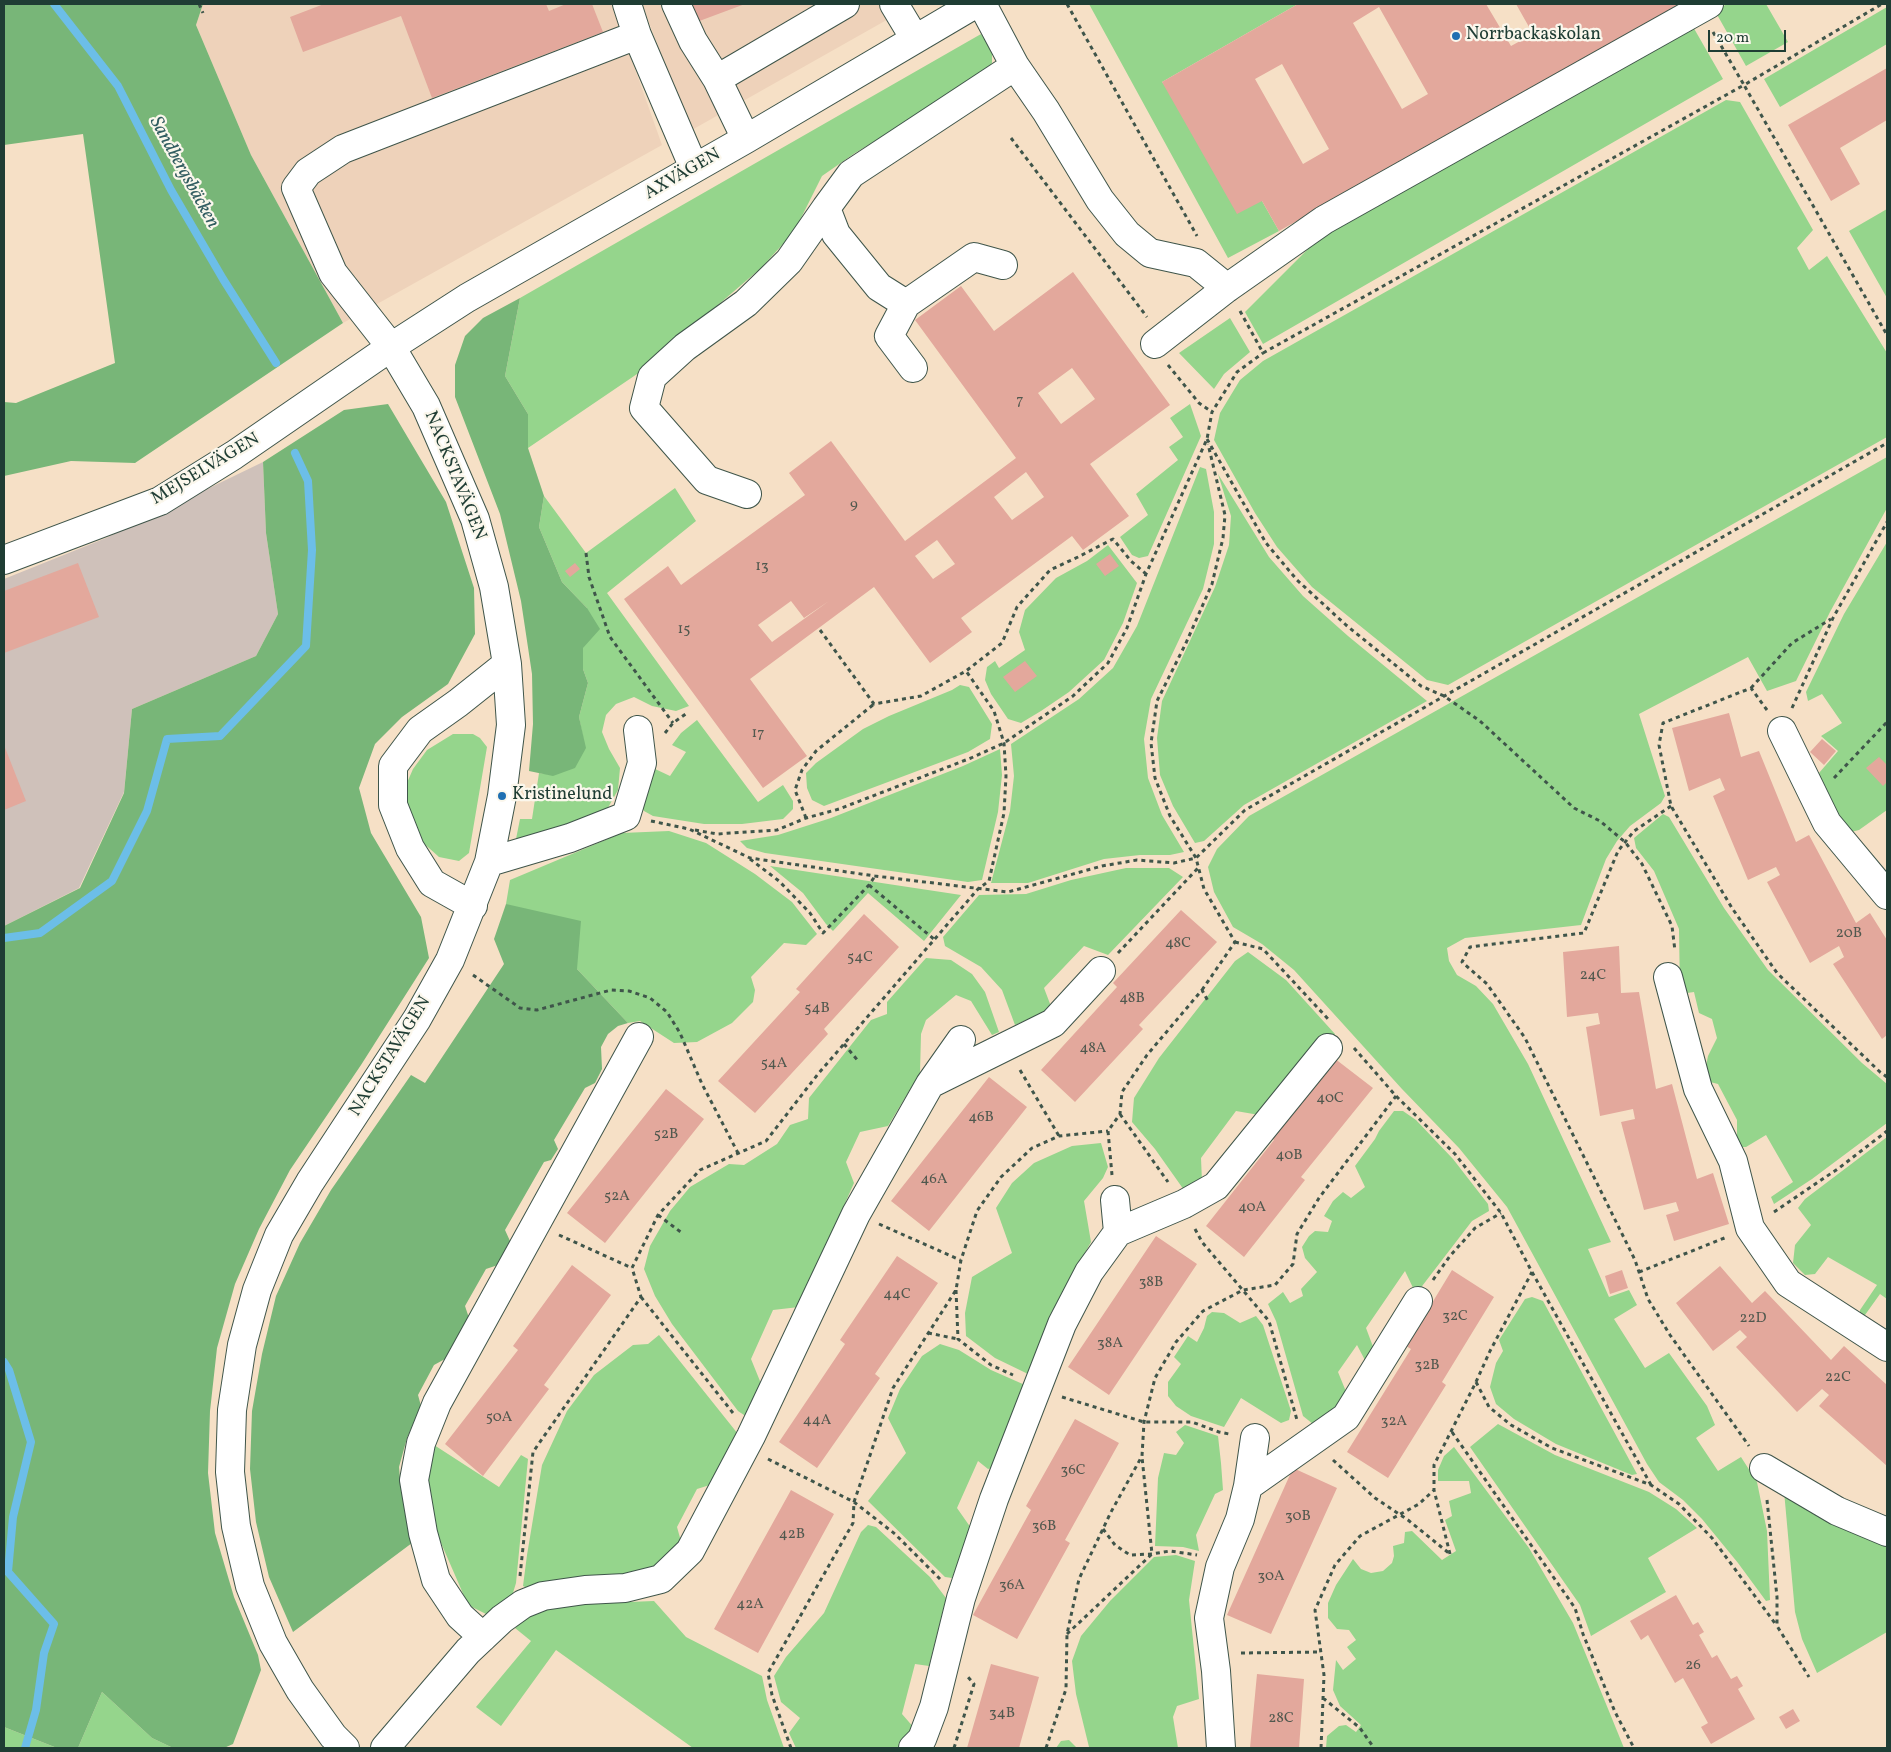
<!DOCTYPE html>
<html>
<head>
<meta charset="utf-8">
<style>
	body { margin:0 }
	#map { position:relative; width:1891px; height:1752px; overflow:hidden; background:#f6e0c6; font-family:Vollkorn,serif }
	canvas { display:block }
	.frame { position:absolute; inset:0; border:5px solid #1f3d34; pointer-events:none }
	.scale { position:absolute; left:1708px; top:30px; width:78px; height:22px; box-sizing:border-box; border:2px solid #1f3d34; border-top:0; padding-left:6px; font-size:15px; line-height:18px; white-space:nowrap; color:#1f3d34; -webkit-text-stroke:4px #fbf7ec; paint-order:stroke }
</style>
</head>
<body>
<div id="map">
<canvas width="1891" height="1752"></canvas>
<div class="frame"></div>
<div class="scale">20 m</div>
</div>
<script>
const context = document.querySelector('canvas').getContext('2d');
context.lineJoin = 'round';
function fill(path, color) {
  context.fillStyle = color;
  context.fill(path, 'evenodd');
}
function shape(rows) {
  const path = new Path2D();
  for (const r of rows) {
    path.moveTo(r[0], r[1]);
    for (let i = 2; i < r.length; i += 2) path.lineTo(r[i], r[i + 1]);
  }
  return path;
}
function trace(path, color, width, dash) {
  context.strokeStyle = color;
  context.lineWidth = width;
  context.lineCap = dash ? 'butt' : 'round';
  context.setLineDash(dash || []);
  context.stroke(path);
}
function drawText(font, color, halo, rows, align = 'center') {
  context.font = font + ' Vollkorn,serif';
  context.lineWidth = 4.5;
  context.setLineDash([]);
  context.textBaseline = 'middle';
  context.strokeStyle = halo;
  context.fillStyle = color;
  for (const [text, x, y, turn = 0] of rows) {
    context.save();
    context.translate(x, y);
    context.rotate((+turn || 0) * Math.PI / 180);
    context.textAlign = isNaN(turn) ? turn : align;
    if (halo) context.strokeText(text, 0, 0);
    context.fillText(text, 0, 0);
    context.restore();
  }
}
const built = shape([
	[203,4,612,4,662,145,343,323,251,155,196,25],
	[642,4,915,4,690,131]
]);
const industrial = shape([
	[263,462,266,533,278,614,256,656,132,709,124,792,79,888,4,926,4,579,106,538]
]);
const green = shape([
	[1089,4,1298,4,1162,82,1262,201,1279,231,1228,258],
	[1727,4,1766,4,1788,42,1746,66,1715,11],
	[1887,7,1887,44,1780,107,1764,79],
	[1692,25,1723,79,1263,344,1245,312,1324,233],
	[981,34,992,50,992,63,981,77,855,153,822,176,794,232,761,268,640,372,528,448,528,414,505,376,520,298],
	[1726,100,1740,102,1813,230,1797,248,1809,270,1827,256,1887,353,1887,437,1448,685,1427,680,1312,587,1277,547,1255,513,1214,440,1220,413,1240,380,1263,361],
	[1887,209,1887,298,1849,231],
	[1230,318,1250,352,1224,374,1214,389,1179,353],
	[1190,404,1201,436,1148,556,1139,558,1132,555,1120,537,1148,515,1136,494,1178,460,1169,447,1183,437,1170,418],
	[1887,457,1887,508,1830,612,1796,681,1767,691,1748,657,1639,714,1665,796,1661,803,1630,826,1617,841,1606,859,1581,925,1465,938,1447,948,1449,961,1457,975,1476,986,1493,1004,1528,1064,1611,1242,1588,1249,1609,1297,1629,1290,1637,1305,1614,1319,1645,1368,1669,1353,1707,1406,1715,1425,1696,1438,1718,1471,1741,1457,1757,1482,1767,1531,1770,1600,1766,1601,1738,1563,1702,1519,1683,1500,1659,1482,1647,1464,1507,1207,1459,1148,1402,1089,1294,970,1262,944,1233,927,1214,892,1208,867,1217,849,1249,816],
	[1200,467,1206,469,1214,512,1214,544,1203,589,1151,699,1144,739,1148,778,1162,815,1184,852,1170,855,1140,855,1104,859,1028,883,991,883,1010,811,1014,776,1011,744,1079,699,1113,668,1137,626],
	[1218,474,1269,557,1303,596,1348,636,1427,701,1244,805,1204,841,1195,843,1173,806,1160,775,1157,738,1162,701,1215,587,1229,545,1231,516],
	[675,488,696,521,607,593,689,706,676,711,652,706,634,697,616,704,606,715,602,732,609,749,620,768,618,790,605,813,527,847,516,839,520,819,532,819,539,773,554,775,585,748,579,717,588,683,583,669,583,648,587,608,562,582,539,527,544,496,586,553],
	[1887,542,1887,810,1859,830,1851,832,1827,797,1819,773,1838,751,1821,736,1842,723,1822,694,1808,701,1806,692,1844,614],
	[1108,545,1137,583,1123,623,1104,660,1069,692,1041,711,1021,723,1008,719,991,694,985,680,987,667,995,661,999,668,1025,650,1019,632,1025,610,1056,578,1087,561],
	[960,685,969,687,992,724,990,739,968,752,824,806,812,800,807,788,806,773,816,763,863,729,889,716,952,690],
	[697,720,758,802,783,785,793,801,793,809,783,819,742,824,704,824,653,816,644,811,640,804,653,768,670,776,686,752,672,745,681,733],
	[453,734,473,734,480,738,487,747,469,853,459,861,439,857,420,840,405,810,403,792,413,769,427,750],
	[1000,749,1002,775,998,812,982,880,968,882,765,853,747,848,740,841,778,835,831,818,963,766],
	[1663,814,1669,817,1724,908,1768,970,1862,1063,1887,1084,1887,1123,1812,1179,1774,1204,1771,1197,1793,1182,1766,1135,1746,1147,1740,1147,1737,1141,1737,1120,1718,1084,1710,1082,1705,1071,1708,1056,1717,1038,1712,1019,1699,1013,1694,992,1680,994,1679,929,1654,871,1636,848,1634,838],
	[669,831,706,843,755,874,792,902,817,934,806,945,784,943,751,977,755,990,753,1002,732,1023,697,1042,674,1043,640,1021,628,1023,577,969,506,904,510,880,622,833],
	[770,866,875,882,961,895,924,941,868,893,833,931,826,924,803,893],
	[1126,868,1169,868,1183,877,1108,955,1084,946,1044,988,1052,1009,1015,1025,1002,990,981,967,945,946,943,937,979,895,1026,894,1071,880],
	[1248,952,1286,980,1335,1034,1326,1047,1265,1116,1236,1111,1201,1158,1202,1182,1184,1190,1155,1149,1132,1122,1134,1098,1159,1058,1235,961],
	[926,958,951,960,972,974,985,992,999,1032,992,1035,971,1001,956,995,926,1020,921,1034,920,1073,888,1126,860,1132,846,1162,854,1183,799,1307,773,1310,751,1359,762,1386,747,1417,738,1411,672,1324,655,1296,644,1269,650,1246,670,1211,690,1187,729,1164,744,1165,777,1144,790,1125,808,1119,809,1098,871,1020,887,1014,887,1002],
	[1394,1111,1403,1111,1416,1120,1453,1159,1488,1204,1489,1211,1472,1221,1416,1294,1405,1271,1366,1328,1375,1352,1367,1364,1357,1345,1338,1372,1347,1394,1335,1414,1313,1424,1303,1416,1276,1321,1268,1304,1283,1292,1290,1303,1303,1296,1301,1289,1317,1272,1305,1258,1302,1247,1309,1236,1315,1231,1328,1232,1332,1221,1324,1216,1333,1201,1343,1192,1351,1198,1365,1187,1355,1166,1375,1139,1379,1131],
	[1887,1137,1887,1299,1880,1294,1865,1315,1862,1317,1860,1314,1860,1310,1877,1285,1828,1257,1815,1274,1805,1275,1793,1263,1795,1245,1811,1225,1798,1208,1805,1199],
	[1101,1143,1108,1167,1103,1178,1084,1201,1091,1242,1050,1315,1028,1374,995,1358,966,1336,965,1313,972,1277,1012,1253,996,1208,1012,1183,1034,1163,1072,1146],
	[1532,1297,1543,1301,1637,1474,1632,1475,1556,1444,1514,1419,1496,1404,1490,1387,1496,1363,1503,1351,1499,1340,1525,1299],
	[1212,1312,1224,1313,1240,1323,1256,1316,1263,1325,1291,1411,1289,1420,1281,1423,1241,1398,1224,1427,1191,1416,1176,1406,1168,1396,1168,1382,1181,1364,1174,1357,1188,1336,1197,1342,1204,1328,1207,1316],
	[659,1335,738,1434,713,1484,697,1489,677,1527,682,1545,642,1577,529,1589,523,1586,527,1555,542,1465,567,1411,594,1375,633,1345,648,1344],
	[940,1344,959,1350,991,1370,1025,1385,995,1467,988,1469,978,1461,957,1508,971,1528,952,1578,945,1577,868,1501,906,1453,888,1418,900,1389,922,1356],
	[1498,1424,1555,1455,1649,1492,1676,1509,1697,1528,1648,1558,1666,1592,1591,1636,1580,1605,1470,1447],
	[1185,1425,1218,1436,1221,1463,1223,1490,1215,1494,1196,1535,1199,1551,1183,1547,1155,1546,1158,1478,1164,1453,1176,1455,1184,1443,1176,1432],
	[431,1443,499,1487,521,1455,528,1459,516,1583,509,1606,490,1616,468,1605,438,1536,426,1481],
	[1454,1447,1529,1548,1573,1623,1624,1748,1326,1748,1327,1736,1339,1726,1346,1725,1356,1732,1361,1725,1340,1706,1333,1690,1336,1660,1343,1670,1356,1659,1347,1647,1356,1640,1349,1630,1337,1629,1328,1618,1328,1603,1336,1585,1353,1559,1361,1569,1371,1573,1383,1571,1392,1563,1394,1556,1393,1546,1404,1543,1405,1532,1412,1531,1442,1560,1456,1551,1445,1520,1452,1516,1449,1501,1471,1493,1469,1481,1438,1481,1438,1470,1444,1456],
	[1784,1491,1887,1541,1887,1632,1817,1673,1802,1639,1795,1612],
	[868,1525,876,1527,930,1577,946,1598,929,1666,915,1664,902,1714,915,1729,903,1748,796,1748,789,1733,800,1718,781,1702,774,1676,786,1657,824,1613,861,1532],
	[1176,1555,1195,1561,1189,1600,1199,1699,1177,1706,1173,1717,1178,1748,1087,1748,1089,1747,1076,1694,1072,1661,1081,1636,1110,1601,1154,1557],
	[654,1601,686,1637,762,1676,767,1700,784,1748,693,1748,556,1650,501,1726,476,1707,531,1641,515,1628,529,1614,552,1605],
	[102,1692,152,1738,173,1748,78,1748],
	[4,1727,57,1748,4,1748],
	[1069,1740,1077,1748,1056,1748,1061,1741]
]);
const forest = shape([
	[4,4,203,4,196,25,251,155,343,323,135,463,71,461,4,476,4,402,16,403,115,363,83,134,4,145],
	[520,298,505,376,528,414,528,448,544,496,539,527,562,582,587,608,600,629,583,648,583,669,588,683,579,717,586,748,575,768,553,776,529,771,533,724,532,674,521,601,500,514,455,397,455,365,465,336,483,318],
	[388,404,446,502,474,588,475,634,448,684,402,717,375,744,359,788,371,833,421,917,429,958,361,1065,290,1170,259,1229,235,1284,217,1348,210,1411,208,1473,215,1533,234,1597,258,1655,261,1670,233,1744,224,1748,173,1748,152,1738,102,1692,78,1748,57,1748,4,1727,4,926,80,888,124,793,132,709,256,656,278,614,266,533,263,462,344,410],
	[506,904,581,921,577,969,628,1023,618,1026,608,1034,601,1047,602,1069,595,1083,585,1088,554,1140,558,1149,551,1160,544,1162,505,1230,510,1241,498,1265,486,1269,465,1306,469,1318,445,1359,434,1365,418,1395,421,1406,407,1438,399,1467,401,1490,416,1540,293,1632,269,1577,256,1522,250,1469,252,1411,262,1354,276,1296,300,1243,331,1190,411,1075,425,1083,504,964,494,939]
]);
const stream = shape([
	[54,4,118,86,171,190,223,279,276,363],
	[4,938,40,933,112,881,147,811,167,739,220,736,306,646,312,550,308,481,295,453],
	[4,1362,9,1370,31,1442,13,1517,8,1572,54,1624,44,1653,36,1710,25,1748]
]);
const building = shape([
	[324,4,546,4,549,11,566,4,592,4,603,32,432,98,401,16,303,52,290,17],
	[687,4,745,4,694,23],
	[1298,4,1486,4,1511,46,1533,34,1516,4,1683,4,1279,231,1262,201,1237,214,1162,82],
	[1379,7,1428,94,1402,109,1353,23],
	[1282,64,1329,149,1303,164,1255,79],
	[1887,68,1887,120,1840,148,1860,184,1831,201,1788,125],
	[1073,272,1170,405,1090,464,1129,516,1083,550,1072,536,961,618,972,632,930,663,874,587,750,679,807,756,763,788,624,599,668,566,681,585,805,495,789,473,831,441,905,541,1016,458,915,320,961,286,994,331],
	[1072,368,1095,399,1061,424,1038,393],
	[1026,472,1044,497,1012,520,994,497],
	[937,540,955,564,933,579,915,556],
	[791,601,804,618,829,601,772,642,758,625],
	[1110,554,1119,566,1105,576,1096,564],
	[78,563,99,617,4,653,4,591],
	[575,563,580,569,570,577,565,571],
	[1025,661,1037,676,1015,692,1003,677],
	[1729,713,1741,757,1759,751,1796,842,1809,835,1856,923,1870,913,1887,940,1887,1035,1882,1039,1833,964,1844,957,1839,946,1810,963,1767,882,1780,875,1776,867,1748,880,1713,796,1725,790,1720,778,1689,791,1672,728],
	[1822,739,1836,751,1824,765,1810,752],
	[4,745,26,801,4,810],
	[1879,757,1887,765,1887,782,1883,786,1866,768],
	[1181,910,1217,942,1139,1025,1143,1029,1075,1102,1041,1070,1117,987,1113,983],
	[864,914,899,947,824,1029,828,1034,755,1113,718,1081,800,992,796,989],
	[1619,946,1621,993,1639,992,1656,1089,1672,1084,1697,1179,1713,1173,1729,1224,1674,1241,1666,1215,1679,1211,1676,1202,1644,1210,1621,1122,1635,1119,1633,1109,1600,1116,1586,1027,1600,1024,1598,1013,1567,1017,1563,952],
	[1334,1058,1373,1088,1301,1177,1305,1180,1244,1257,1206,1226,1274,1140,1270,1136],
	[989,1077,1027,1107,929,1231,891,1201],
	[666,1089,704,1119,605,1243,567,1213],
	[1156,1236,1197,1264,1109,1395,1068,1367],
	[897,1256,938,1283,875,1374,880,1378,817,1468,779,1442,845,1344,840,1340],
	[572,1265,611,1295,544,1385,549,1389,483,1476,445,1444,518,1350,513,1346],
	[1720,1266,1752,1303,1765,1291,1831,1360,1844,1346,1887,1385,1887,1466,1819,1406,1829,1395,1822,1389,1797,1412,1736,1347,1747,1337,1740,1330,1713,1351,1676,1303],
	[1452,1270,1494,1297,1442,1382,1446,1385,1388,1478,1347,1452,1411,1349,1406,1346],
	[1622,1270,1628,1288,1610,1294,1605,1276],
	[1075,1419,1119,1443,1065,1540,1070,1543,1017,1639,973,1615,1031,1510,1026,1506],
	[1293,1468,1337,1488,1271,1634,1227,1615],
	[791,1490,834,1514,758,1653,714,1629],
	[1676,1595,1693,1625,1698,1622,1704,1632,1699,1635,1712,1658,1717,1655,1731,1679,1737,1676,1743,1686,1738,1689,1755,1719,1711,1744,1701,1727,1708,1723,1683,1678,1675,1683,1648,1635,1641,1640,1630,1621],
	[991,1664,1039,1677,1019,1748,967,1748],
	[1257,1674,1304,1679,1299,1748,1250,1748],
	[1793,1709,1800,1721,1786,1729,1779,1717]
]);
const path = shape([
	[199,4,203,13],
	[1067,4,1197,236],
	[1713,32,1744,85,1882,4],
	[1011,138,1147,317],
	[1240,311,1263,353,1744,85,1887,335],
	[1168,365,1199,403,1212,412],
	[1207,439,1266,543,1297,580,1346,625,1421,686,1444,696,1480,721,1574,808,1600,821,1625,842,1642,864,1672,926,1675,951],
	[586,553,589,577,610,637,673,723],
	[820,630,874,704,921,696,966,671,1002,643,1017,607,1050,570,1078,557,1113,539,1131,561,1146,574],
	[1751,688,1792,643,1831,619],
	[1792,708,1833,618,1887,522],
	[1767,710,1751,688,1663,723,1659,745,1671,806,1732,908,1777,973,1880,1072,1887,1077],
	[665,733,673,723,687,713],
	[1834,778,1887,722],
	[1671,806,1634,831,1618,851,1584,933,1470,947,1462,962,1487,984,1525,1038,1635,1260,1648,1299,1670,1335,1749,1446],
	[806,818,795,790,802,770,816,751,874,704],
	[651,821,689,829,750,858,875,876,1008,892,1102,866,1137,860,1174,863,1196,858,1245,810,1887,443],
	[695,830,717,834,777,830,806,818,839,809,971,758,1004,743,1073,696,1108,663,1127,628,1146,574,1207,439,1212,412,1237,372,1263,353],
	[750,859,779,881,810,913,823,933,869,885,875,876],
	[869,885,935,940],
	[1235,942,1263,949,1330,1021],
	[1118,953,1198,868],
	[473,975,520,1008,537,1010,611,990,629,991,650,998,667,1012,680,1033,702,1084,738,1153],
	[1202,990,1235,942,1204,889,1196,858,1170,816,1155,778,1151,743,1157,701,1186,643,1212,584,1223,538,1225,515,1208,444],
	[844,1044,859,1062],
	[1354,1048,1396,1096,1455,1154,1501,1213,1532,1272,1651,1485],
	[1020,1070,1059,1136],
	[1120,1114,1168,1182],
	[1112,1175,1108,1131,1120,1114,1122,1092,1147,1055,1202,990,1209,1003],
	[1774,1212,1839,1168,1887,1131],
	[658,1215,682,1233],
	[879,1224,960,1260],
	[1195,1229,1202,1242,1269,1321,1297,1420],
	[559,1235,632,1268],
	[1639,1272,1727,1237],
	[1433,1280,1450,1256,1475,1228,1501,1213],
	[956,1290,958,1339,991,1365,1013,1375],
	[641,1297,733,1413],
	[928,1333,958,1339],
	[1476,1382,1489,1407,1511,1425,1552,1448,1651,1485,1679,1504,1712,1538,1777,1626],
	[1062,1397,1144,1422,1192,1422,1219,1432,1229,1434],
	[1452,1432,1575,1608,1583,1634,1615,1712,1634,1748],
	[768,1459,854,1502,895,1534,940,1579],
	[1333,1460,1375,1498,1408,1520,1450,1554],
	[1767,1500,1777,1597,1777,1626,1809,1677],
	[1103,1529,1115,1545,1130,1555,1152,1554,1170,1551,1197,1555],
	[1450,1554,1434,1490,1434,1465,1476,1382,1490,1351,1532,1272],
	[520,1576,533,1452,641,1297,632,1268,658,1215,700,1170,766,1141,818,1074,978,889,989,881,1004,813,1006,776,1004,743,994,711,966,671],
	[1067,1634,1152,1554,1142,1457],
	[1241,1653,1320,1652],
	[1323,1698,1360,1728,1374,1748],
	[791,1748,772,1695,768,1673,853,1523,854,1502,893,1388,956,1290,961,1260,977,1211,1001,1177,1032,1148,1059,1136,1108,1131],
	[954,1748,974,1684,968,1677],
	[1046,1748,1066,1689,1067,1634,1079,1579,1111,1512,1142,1456,1144,1422,1155,1378,1176,1342,1203,1311,1243,1290,1275,1285,1293,1264,1297,1234,1319,1198,1396,1096],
	[1321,1748,1324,1675,1315,1610,1335,1565,1360,1536,1419,1504,1434,1490]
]);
const minor = shape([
	[627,4,637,35,694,168],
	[676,4,693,41,717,79,746,139],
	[894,4,915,39],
	[982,4,1015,66,1046,111,1100,200,1127,234,1150,253,1196,263,1227,288],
	[717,79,845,4],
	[1003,265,974,257,906,304,879,287,836,234,826,208,851,174,1015,66],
	[906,304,889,336,913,368],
	[1155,344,1227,288,1324,220,1709,4],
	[747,494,707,480,644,408,652,377,685,347,746,303,789,261,826,208],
	[4,560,160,501,234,455,391,347,467,298,746,139,975,4],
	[1782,731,1827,823,1887,895],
	[489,862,570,838,626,816,642,763,638,730],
	[473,906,432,883,410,848,393,805,393,766,420,730,458,703,507,664],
	[1668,977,1698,1089,1733,1161,1750,1228,1788,1283,1887,1347],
	[934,1082,1053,1023,1101,971],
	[1118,1232,1184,1204,1216,1186,1328,1048],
	[1764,1468,1837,1511,1887,1532],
	[1248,1486,1346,1417,1418,1301],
	[483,1637,460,1616,436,1580,423,1533,414,1480,421,1443,437,1403,639,1037],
	[345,1748,333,1736,300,1690,273,1643,250,1586,236,1526,230,1472,232,1410,242,1345,257,1290,279,1235,310,1182,417,1019,450,960,489,862,502,796,511,725,507,664,494,587,475,519,426,406,391,347,333,273,296,188,308,172,343,149,637,35],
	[385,1748,468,1651,502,1619,523,1604,543,1596,585,1590,625,1588,661,1579,690,1551,751,1436,856,1214,930,1084,961,1040],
	[913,1748,922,1739,934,1707,961,1598,994,1499,1062,1324,1089,1272,1118,1232,1115,1200],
	[1221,1748,1216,1671,1209,1618,1220,1567,1240,1519,1248,1486,1255,1438]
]);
const markers = [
	[1456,36,5,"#1f6fb2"],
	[502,796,5,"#1f6fb2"]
];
const numberNames = [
	["7",1020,401],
	["9",854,505],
	["13",762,567],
	["15",684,630],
	["17",758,734],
	["20B",1849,934],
	["48C",1178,944],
	["54C",860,958],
	["24C",1593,976],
	["48B",1132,999],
	["54B",817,1009],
	["48A",1093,1049],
	["54A",774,1064],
	["40C",1330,1099],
	["46B",981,1118],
	["52B",666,1135],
	["40B",1289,1156],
	["46A",934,1180],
	["52A",617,1197],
	["40A",1252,1208],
	["38B",1151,1283],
	["44C",897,1295],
	["32C",1455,1317],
	["22D",1753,1319],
	["38A",1110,1344],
	["32B",1427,1366],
	["22C",1838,1378],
	["50A",499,1418],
	["44A",817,1421],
	["32A",1394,1422],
	["36C",1073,1471],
	["30B",1298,1517],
	["36B",1044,1527],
	["42B",792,1535],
	["30A",1271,1577],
	["36A",1012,1586],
	["42A",750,1605],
	["26",1693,1666],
	["34B",1002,1714],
	["28C",1281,1719]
];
const poiNames = [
	["Norrbackaskolan",1466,36],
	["Kristinelund",512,796]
];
const streetNames = [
	["AXVÄGEN",683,175,-30],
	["MEJSELVÄGEN",206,470,-31],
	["NACKSTAVÄGEN",454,476,68],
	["NACKSTAVÄGEN",391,1057,-58]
];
const waterNames = [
	["Sandbergsbäcken",183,173,61]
];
fill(built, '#eed2ba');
fill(industrial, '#cfc1ba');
fill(green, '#95d58c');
fill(forest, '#78b678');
trace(stream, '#6cbee8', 8);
fill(building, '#e3a89c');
trace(minor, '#3f554a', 30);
trace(path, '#3f554a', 3, [4, 4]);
trace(minor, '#fff', 28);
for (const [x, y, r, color] of markers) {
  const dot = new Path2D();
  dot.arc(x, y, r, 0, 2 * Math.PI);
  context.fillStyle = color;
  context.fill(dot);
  trace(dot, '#fbf7ec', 2);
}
drawText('15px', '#50584e', null, numberNames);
drawText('18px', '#1f3d34', '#fbf7ec', poiNames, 'left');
drawText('18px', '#1f3d34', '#fbf7ec', streetNames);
drawText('italic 19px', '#325d61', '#fbf7ec', waterNames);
</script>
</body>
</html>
